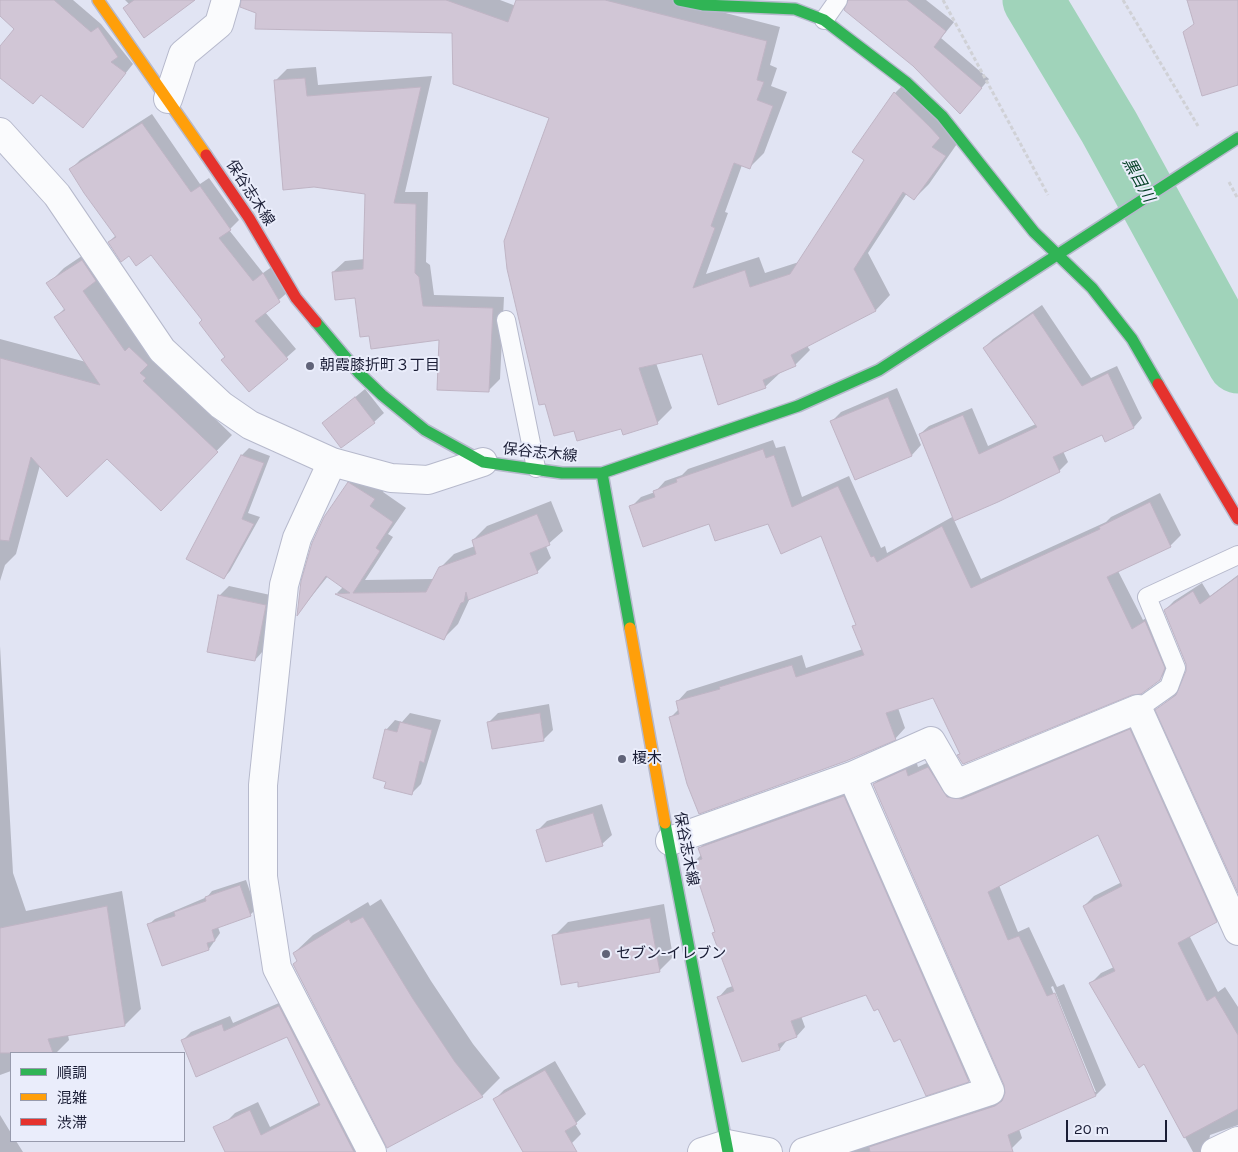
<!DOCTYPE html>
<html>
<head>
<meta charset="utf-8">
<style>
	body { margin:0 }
	#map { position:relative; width:1238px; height:1152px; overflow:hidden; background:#e1e4f3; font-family:Karla,"Noto Sans JP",sans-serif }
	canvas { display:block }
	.legend { position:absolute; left:10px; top:1052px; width:175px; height:90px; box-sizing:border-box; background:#eaedfb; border:1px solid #979aac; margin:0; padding:6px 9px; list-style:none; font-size:15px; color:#1a1d35 }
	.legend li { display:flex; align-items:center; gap:10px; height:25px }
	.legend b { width:25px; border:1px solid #979aac }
	.scale { position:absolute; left:1066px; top:1120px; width:101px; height:22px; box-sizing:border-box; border:2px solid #1a1d35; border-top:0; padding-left:6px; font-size:15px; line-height:18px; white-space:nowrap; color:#1a1d35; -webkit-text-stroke:4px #eaedfb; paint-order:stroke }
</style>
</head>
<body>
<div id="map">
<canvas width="1238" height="1152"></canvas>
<ul class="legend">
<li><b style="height:6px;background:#30b455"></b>順調</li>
<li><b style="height:6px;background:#ff9f0a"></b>混雑</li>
<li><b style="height:6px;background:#e5322d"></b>渋滞</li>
</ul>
<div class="scale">20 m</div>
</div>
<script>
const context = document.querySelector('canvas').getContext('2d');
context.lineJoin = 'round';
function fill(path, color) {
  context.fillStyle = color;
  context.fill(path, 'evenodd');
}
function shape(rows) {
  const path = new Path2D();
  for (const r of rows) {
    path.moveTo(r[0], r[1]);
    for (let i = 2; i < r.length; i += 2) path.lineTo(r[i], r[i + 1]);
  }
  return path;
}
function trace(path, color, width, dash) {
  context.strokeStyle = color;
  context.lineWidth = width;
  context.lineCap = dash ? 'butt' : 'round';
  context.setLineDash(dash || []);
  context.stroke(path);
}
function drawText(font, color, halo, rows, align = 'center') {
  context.font = font + ' Karla,"Noto Sans JP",sans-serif';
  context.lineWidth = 4;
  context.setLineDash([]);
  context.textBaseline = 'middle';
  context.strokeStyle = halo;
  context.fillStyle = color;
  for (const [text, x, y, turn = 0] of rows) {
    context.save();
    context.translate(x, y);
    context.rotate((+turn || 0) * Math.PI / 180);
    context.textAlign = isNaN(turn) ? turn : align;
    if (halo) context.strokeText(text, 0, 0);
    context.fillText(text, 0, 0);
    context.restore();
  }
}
const shadow = shape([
	[0,0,73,0,101,24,133,64,83,126,42,94,33,103,0,76,0,48,16,29,0,14],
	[125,0,193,0,129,4],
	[257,0,500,0,516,6,518,0,675,0,780,27,770,65,777,68,771,86,787,92,764,153,750,167,742,165,725,212,728,213,706,274,759,257,765,273,799,262,865,160,895,93,909,79,959,141,929,184,914,199,907,193,868,253,890,295,876,310,807,346,810,350,795,365,780,373,765,387,703,352,656,363,672,408,657,423,622,428,551,117,453,32],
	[856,0,926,0,954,22,941,38,989,79,968,104,913,65],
	[316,67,318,85,432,76,405,192,428,192,426,262,430,265,434,295,504,297,500,379,488,391,441,339,370,334,356,296,333,272,345,261,365,259,366,193,275,81,287,69],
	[152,114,200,184,209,178,239,220,229,230,263,273,273,266,288,292,265,312,296,349,250,390,204,320,151,253,130,254,109,242,116,235,71,169,80,160],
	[98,245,158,364,232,435,176,493,107,457,40,465,16,554,5,565,0,581,0,339,86,362,56,317,65,308,48,284,64,268],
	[1042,305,1091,378,1117,366,1142,418,1134,427,1106,440,1102,433,1063,451,1068,462,1059,471,954,520,981,579,1106,522,1111,517,1160,493,1181,535,1170,546,1118,571,1143,620,1156,612,1170,669,1159,679,1132,693,961,753,934,697,898,708,905,728,895,739,671,717,679,709,677,702,687,691,802,655,806,668,863,649,854,627,857,624,822,535,768,523,710,523,631,507,641,497,655,492,665,481,682,475,688,469,773,440,776,448,785,446,802,497,849,476,881,548,885,546,887,553,954,516,920,434,929,426,972,408,988,446,1036,424,984,348,993,339],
	[897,388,921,445,912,455,855,478,831,422,841,412],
	[365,389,384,413,374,422,324,423],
	[249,448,270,456,248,513,260,517,230,571,224,578,242,455],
	[362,470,388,485,383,492,406,508,388,534,393,537,365,580,434,579,440,568,454,554,475,546,473,540,487,526,551,501,563,531,546,546,551,558,537,572,470,598,458,624,444,638,337,593,343,587,328,576,299,612,349,483],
	[1238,575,1238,890,1157,710,1178,692,1187,671,1187,664,1165,610,1174,601,1202,583,1210,596],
	[229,586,275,596,264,650,255,660,219,596],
	[0,646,13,873,26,911,122,891,141,1009,125,1025,68,1035,69,1040,56,1053,11,1053,11,1071,0,1075],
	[549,704,553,730,544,739,493,748,489,722,498,713],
	[410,713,441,720,421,784,411,794,386,730,395,720,402,722],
	[1140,720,1226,911,1216,921,1189,935,1218,992,1225,987,1238,1007,1238,1125,1210,1135,1209,1141,1213,1152,1193,1152,1145,1063,1091,983,1101,973,1114,967,1084,906,1094,896,1122,882,1099,833,999,885,1018,932,1029,927,1057,987,1064,984,1106,1085,1096,1095,1019,1129,1022,1138,1012,1148,998,1152,845,1152,849,1148,1005,1097,1006,1084,874,784,884,774,916,760,918,767,938,758,957,787],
	[1053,986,1096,1092,1093,1092,1051,987],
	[852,788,977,1072,968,1080,901,1038,867,993,801,1016,805,1027,797,1036,788,1039,780,1049,719,997,727,988,733,986,714,933,716,931,693,863,702,854,700,848,708,839],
	[602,804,612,835,602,844,538,830,547,821],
	[246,880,256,909,250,915,218,927,220,933,209,949,148,925,155,919,207,897,212,891],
	[381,899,431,981,473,1044,500,1078,482,1096,294,953,313,935,368,902,370,906],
	[664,904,673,957,659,971,579,981,554,936,568,922],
	[288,999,368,1152,241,1152,226,1122,235,1113,258,1102,270,1127,320,1102,288,1035,183,1040,191,1032,230,1016,233,1023],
	[555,1061,586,1114,575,1124,581,1134,572,1143,556,1152,524,1152,494,1100,504,1090],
	[0,1115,11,1133,11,1141,16,1141,23,1152,0,1152]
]);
const river = shape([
	[1033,0,1109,127,1238,363]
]);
const building = shape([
	[0,0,54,0,91,32,98,27,118,57,111,62,126,73,83,128,41,95,33,104,0,78,0,46,14,29,0,16,0,0],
	[134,0,195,0,144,38,123,8,134,0],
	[241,0,446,0,508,22,516,0,605,0,767,41,757,80,764,82,757,100,773,106,750,169,734,163,711,226,715,228,693,288,745,270,750,287,790,274,864,160,852,152,894,92,930,127,940,138,932,147,946,156,914,200,903,192,854,269,876,311,791,355,796,366,763,380,766,388,718,405,702,354,639,368,658,424,623,435,621,429,577,441,574,431,554,436,545,404,539,405,507,269,504,241,549,118,453,84,452,33,255,29,256,13,240,7,241,0],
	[848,0,907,0,946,31,934,47,982,88,960,114,913,66,844,10,848,0],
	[1187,0,1238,0,1238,85,1202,96,1183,32,1194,24,1187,0],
	[305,78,307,96,421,87,394,203,416,204,415,273,419,277,423,306,493,308,489,392,437,390,439,340,371,349,369,336,360,337,355,298,335,300,332,272,363,269,365,194,314,187,283,190,274,80,305,78],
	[142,123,191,192,200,186,231,230,219,238,253,281,263,273,280,302,255,321,288,359,249,392,221,360,225,357,199,323,202,320,151,255,136,266,129,256,121,262,108,242,116,237,84,193,69,169,142,123],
	[82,260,96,281,83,291,125,351,129,347,148,365,140,373,146,378,143,381,218,452,161,511,107,459,67,497,31,457,9,541,0,540,0,358,100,385,54,317,65,310,46,283,82,260],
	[1033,313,1082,386,1108,373,1134,428,1105,442,1102,435,1053,457,1060,472,998,502,954,521,919,434,963,415,979,454,1037,427,983,348,1033,313],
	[355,397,375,423,341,448,322,423,355,397],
	[888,397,912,456,855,480,830,421,888,397],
	[763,449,766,458,774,455,792,507,838,486,871,557,874,556,877,562,942,526,971,588,1100,529,1099,527,1150,502,1171,547,1107,577,1132,629,1145,621,1165,668,1160,680,1141,694,1132,695,963,764,957,755,960,754,933,698,886,713,896,740,846,761,699,814,687,784,669,717,679,714,676,701,720,689,719,687,792,665,796,677,864,655,852,626,856,625,821,536,781,554,768,524,715,541,709,524,643,547,629,506,655,497,653,491,677,482,676,479,763,449],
	[241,455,264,463,242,519,254,524,224,579,186,559,241,455],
	[348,482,375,499,370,506,393,522,376,548,380,551,353,593,426,592,439,567,476,554,472,540,537,514,550,545,530,553,538,573,468,600,466,592,464,602,461,603,444,640,335,594,350,593,326,576,297,616,301,581,312,543,324,517,348,482],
	[1238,576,1238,893,1155,710,1176,695,1186,671,1186,664,1164,610,1193,591,1200,604,1238,576],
	[218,595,266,605,255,661,207,652,218,595],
	[540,713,544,741,492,749,487,722,540,713],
	[400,722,432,730,424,763,420,761,412,795,384,788,386,782,373,778,385,729,397,732,400,722],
	[1130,729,1217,922,1178,943,1207,1001,1215,996,1238,1035,1238,1109,1184,1138,1144,1064,1139,1068,1089,983,1115,971,1083,906,1122,886,1098,835,988,892,1008,940,1019,936,1047,996,1055,993,1096,1096,1008,1135,1013,1152,870,1152,869,1147,995,1106,1002,1101,1005,1093,1004,1085,873,784,906,769,908,776,928,767,947,797,962,799,1130,729],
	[844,796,969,1082,926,1096,900,1039,894,1042,878,1009,874,1011,866,995,791,1021,797,1037,778,1044,780,1050,742,1062,717,997,734,991,712,933,715,932,692,862,702,859,698,848,844,796],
	[593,813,603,846,546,862,536,830,593,813],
	[240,885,251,916,212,930,215,941,207,943,209,950,162,966,147,924,175,916,174,912,206,901,205,897,240,885],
	[107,906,125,1026,48,1039,53,1053,0,1053,0,928,107,906],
	[363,917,413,999,455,1062,483,1097,387,1148,293,964,297,961,293,953,349,919,351,923,363,917],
	[650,918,660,972,578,987,578,982,561,985,552,935,650,918],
	[279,1006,354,1152,225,1152,213,1127,250,1110,261,1135,320,1105,287,1037,196,1077,181,1040,222,1024,224,1031,279,1006],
	[545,1070,577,1124,565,1131,577,1152,523,1152,493,1099,545,1070]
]);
const path = shape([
	[943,0,1048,195],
	[1123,0,1198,126],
	[1229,182,1238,199]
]);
const lane = shape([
	[824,20,838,0],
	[506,320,536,468],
	[1138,709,1169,687,1176,668,1147,597,1238,555]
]);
const street = shape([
	[168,99,183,54,219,24,226,0],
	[0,132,57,195,162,350,221,405,250,425,332,462,391,478,428,480,483,462],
	[332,462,297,538,284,585,263,785,263,877,277,968,372,1152],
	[670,841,852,776,931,741,956,784,1138,709,1238,931],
	[702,1152,727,1144,768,1152],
	[804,1152,990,1091,852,776],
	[1215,1152,1238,1141]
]);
const fast = shape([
	[679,0,704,5,795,9,824,20,907,83,942,116,1034,232,1092,288,1132,339,1158,384],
	[316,322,359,373,382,395,425,430,483,462,562,473,602,473,630,628],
	[602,473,798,406,879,370,1238,138],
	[665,823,728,1152]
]);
const slow = shape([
	[98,0,206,155],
	[630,628,665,823]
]);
const jam = shape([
	[206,155,249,218,296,298,316,322],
	[1158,384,1238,519]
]);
const markers = [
	[310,366,5,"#606378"],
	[622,759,5,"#606378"],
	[606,954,5,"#606378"]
];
const streetNames = [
	["保谷志木線",250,193,57],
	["保谷志木線",540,453,6],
	["保谷志木線",686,849,79]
];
const poiNames = [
	["朝霞膝折町３丁目",320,366],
	["榎木",632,759],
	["セブン-イレブン",616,954]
];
const waterNames = [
	["黒目川",1138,180,61]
];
fill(shadow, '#0003');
trace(river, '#a0d3ba', 61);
fill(building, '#d1c6d6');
trace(building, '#bfb4c4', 1);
trace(lane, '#b6b9cc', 20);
trace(street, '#b6b9cc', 30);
trace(fast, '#b6b9cc', 14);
trace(slow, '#b6b9cc', 14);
trace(jam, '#b6b9cc', 14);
trace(path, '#d0d1d6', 3, [4, 2.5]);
trace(lane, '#fafbfd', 18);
trace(street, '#fafbfd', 28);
trace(fast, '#30b455', 11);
trace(slow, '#ff9f0a', 11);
trace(jam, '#e5322d', 11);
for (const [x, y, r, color] of markers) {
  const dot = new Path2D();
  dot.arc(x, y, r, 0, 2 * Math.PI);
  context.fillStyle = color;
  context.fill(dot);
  trace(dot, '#eaedfb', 2);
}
drawText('15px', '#1a1d35', '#eaedfb', streetNames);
drawText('15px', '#1a1d35', '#eaedfb', poiNames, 'left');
drawText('italic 16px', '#023e23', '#eaedfb', waterNames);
</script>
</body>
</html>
